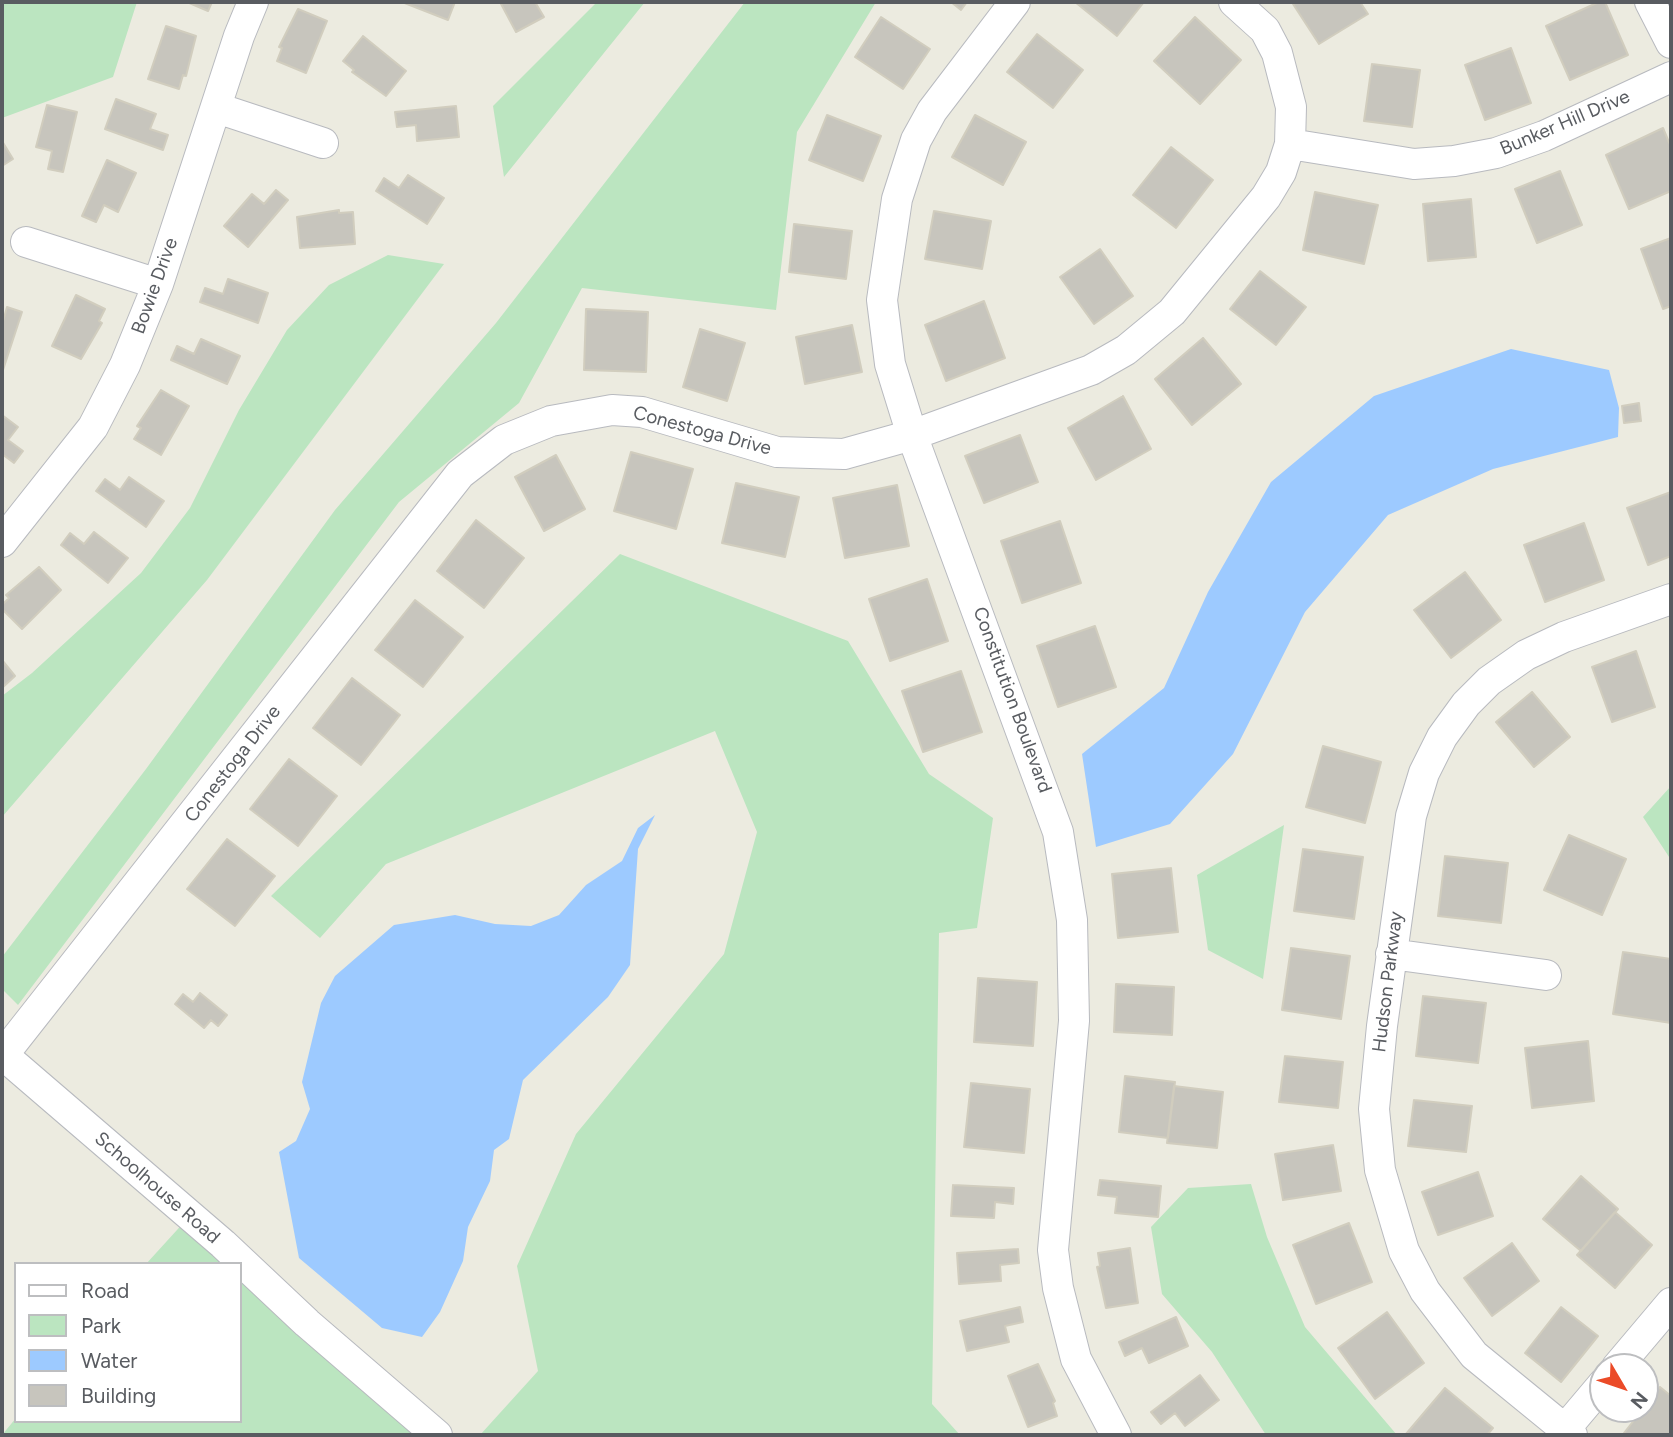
<!DOCTYPE html>
<html>
<head>
<meta charset="utf-8">
<style>
	body { margin:0 }
	#map { position:relative; width:1673px; height:1437px; overflow:hidden; background:#ecebe0; font-family:Figtree,sans-serif }
	canvas { display:block }
	.frame { position:absolute; inset:0; border:4px solid #595c61; pointer-events:none }
	.legend { position:absolute; left:14px; top:1262px; width:228px; height:161px; box-sizing:border-box; background:#fff; border:2px solid #bdbec0; margin:0; padding:9px 12px; list-style:none; font-size:21px; color:#595c61 }
	.legend li { display:flex; align-items:center; gap:14px; height:35px }
	.legend b { width:35px; border:2px solid #bdbec0 }
	.north { position:absolute; left:1589px; top:1353px; width:70px; height:70px; box-sizing:border-box; background:#fff; border:2px solid #bdbec0; border-radius:50%; rotate:129deg; font-size:19px; font-weight:700; line-height:28px; text-align:center; color:#595c61 }
	.north::after { content:''; display:block; margin:auto; width:24px; height:32px; background:#eb4b28; clip-path:polygon(50% 0,100% 100%,50% 72%,0 100%) }
</style>
</head>
<body>
<div id="map">
<canvas width="1673" height="1437"></canvas>
<div class="frame"></div>
<ul class="legend">
<li><b style="height:9px;background:#fff"></b>Road</li>
<li><b style="height:19px;background:#bbe5c0"></b>Park</li>
<li><b style="height:19px;background:#9dcaff"></b>Water</li>
<li><b style="height:19px;background:#c7c5bd"></b>Building</li>
</ul>
<div class="north">N</div>
</div>
<script>
const context = document.querySelector('canvas').getContext('2d');
context.lineJoin = 'round';
function fill(path, color) {
  context.fillStyle = color;
  context.fill(path, 'evenodd');
}
function shape(rows) {
  const path = new Path2D();
  for (const r of rows) {
    path.moveTo(r[0], r[1]);
    for (let i = 2; i < r.length; i += 2) path.lineTo(r[i], r[i + 1]);
  }
  return path;
}
function trace(path, color, width, dash) {
  context.strokeStyle = color;
  context.lineWidth = width;
  context.lineCap = dash ? 'butt' : 'round';
  context.setLineDash(dash || []);
  context.stroke(path);
}
function drawText(font, color, halo, rows, align = 'center') {
  context.font = font + ' Figtree,sans-serif';
  context.lineWidth = 7;
  context.setLineDash([]);
  context.textBaseline = 'middle';
  context.strokeStyle = halo;
  context.fillStyle = color;
  for (const [text, x, y, turn = 0] of rows) {
    context.save();
    context.translate(x, y);
    context.rotate((+turn || 0) * Math.PI / 180);
    context.textAlign = isNaN(turn) ? turn : align;
    if (halo) context.strokeText(text, 0, 0);
    context.fillText(text, 0, 0);
    context.restore();
  }
}
const green = shape([
	[2,2,137,2,113,77,2,118],
	[597,2,645,2,504,177,493,106],
	[745,2,876,2,797,132,776,310,582,288,519,403,399,502,18,1005,2,989,2,957,146,769,335,510,496,323],
	[388,255,444,264,207,580,2,817,2,696,32,673,141,573,190,508,239,410,287,330,329,285],
	[620,554,848,641,929,774,993,818,977,928,939,933,932,1404,960,1435,480,1435,538,1371,517,1266,576,1134,724,954,757,832,715,731,386,864,320,938,271,896],
	[1671,786,1671,860,1643,817],
	[1284,825,1263,979,1208,950,1197,875],
	[1251,1184,1267,1237,1305,1327,1397,1435,1266,1435,1212,1352,1162,1294,1151,1227,1188,1188],
	[187,1219,444,1435,2,1435,16,1418,16,1421,240,1421,240,1264,146,1264]
]);
const water = shape([
	[1511,349,1609,370,1619,408,1618,437,1493,469,1388,515,1305,612,1233,754,1170,824,1096,847,1082,754,1164,688,1208,592,1271,482,1374,396],
	[655,815,638,849,630,965,608,997,523,1080,509,1139,494,1150,490,1181,468,1227,463,1261,440,1312,422,1337,382,1328,299,1258,279,1152,296,1141,310,1109,302,1082,321,1003,335,976,394,925,455,915,495,924,531,926,559,915,586,885,622,861,638,828]
]);
const building = shape([
	[187,2,212,2,208,11,187,2],
	[402,2,455,2,448,20,402,2],
	[500,2,535,2,544,17,516,32,500,2],
	[951,2,967,2,961,10,951,2],
	[1075,2,1144,2,1117,36,1075,2],
	[1296,2,1360,2,1368,14,1319,44,1293,4,1296,2],
	[1599,2,1605,2,1628,55,1570,80,1546,26,1599,2],
	[298,9,327,21,306,73,277,61,282,48,279,47,298,9],
	[881,17,930,49,903,89,855,57,881,17],
	[1195,17,1241,60,1200,104,1154,61,1195,17],
	[166,26,196,36,186,76,183,75,179,89,148,79,166,26],
	[1037,34,1083,70,1053,108,1007,72,1037,34],
	[363,36,406,71,386,96,352,72,354,70,343,61,363,36],
	[1511,48,1531,103,1485,120,1465,65,1511,48],
	[1372,64,1420,70,1412,127,1364,121,1372,64],
	[116,99,156,114,150,129,168,135,163,150,105,129,116,99],
	[47,105,77,112,63,172,48,169,52,151,36,147,47,105],
	[456,106,459,137,417,141,416,125,397,127,395,112,456,106],
	[827,115,881,136,863,181,809,160,827,115],
	[975,115,1026,142,1003,185,952,157,975,115],
	[1663,128,1671,147,1671,191,1629,209,1606,155,1663,128],
	[2,141,13,159,2,166,2,141],
	[1171,147,1213,180,1176,228,1133,195,1171,147],
	[107,160,136,173,118,212,104,205,96,222,82,216,107,160],
	[1560,171,1582,225,1537,243,1515,189,1560,171],
	[408,175,444,198,427,224,376,191,384,178,399,188,408,175],
	[276,190,288,200,248,247,224,226,252,194,264,204,276,190],
	[1315,192,1378,205,1364,264,1303,250,1315,192],
	[1471,199,1476,257,1428,261,1423,204,1471,199],
	[339,210,339,213,353,212,355,244,300,248,297,217,339,210],
	[934,211,991,221,982,269,925,259,934,211],
	[794,224,852,231,846,279,789,272,794,224],
	[1671,238,1671,306,1663,309,1641,249,1671,238],
	[1100,249,1133,296,1094,324,1060,277,1100,249],
	[1260,271,1306,307,1276,345,1230,309,1260,271],
	[228,279,268,293,258,323,200,302,205,288,223,294,228,279],
	[76,295,105,309,99,321,102,323,81,359,52,346,76,295],
	[984,301,1005,358,946,381,925,325,984,301],
	[7,307,22,312,3,370,2,325,7,307],
	[586,309,648,312,646,372,584,370,586,309],
	[852,325,862,372,805,384,796,337,852,325],
	[700,329,745,343,727,401,683,387,700,329],
	[1203,338,1241,384,1192,425,1155,379,1203,338],
	[201,339,240,356,227,384,171,360,177,346,194,354,201,339],
	[161,390,189,406,161,455,134,439,141,428,137,426,161,390],
	[1123,396,1151,449,1096,480,1068,428,1123,396],
	[1639,403,1641,421,1624,423,1622,406,1639,403],
	[2,415,18,427,8,440,23,451,14,463,2,454,2,415],
	[1020,435,1038,482,984,503,965,456,1020,435],
	[631,452,693,469,676,529,614,511,631,452],
	[556,455,585,509,544,531,515,477,556,455],
	[129,477,164,501,146,527,96,491,105,479,120,490,129,477],
	[736,483,799,497,785,557,722,543,736,483],
	[897,485,909,546,845,558,833,498,897,485],
	[1671,492,1671,556,1648,565,1627,508,1671,492],
	[476,520,524,558,484,608,437,571,476,520],
	[1060,521,1081,583,1022,603,1001,541,1060,521],
	[1584,523,1604,580,1545,602,1524,545,1584,523],
	[94,532,128,558,108,583,61,545,70,533,84,544,94,532],
	[39,567,61,590,22,629,2,609,2,605,9,598,6,595,39,567],
	[1465,572,1501,620,1451,658,1414,610,1465,572],
	[927,579,948,641,890,661,869,599,927,579],
	[415,600,463,637,423,687,375,650,415,600],
	[1095,626,1116,687,1058,707,1037,646,1095,626],
	[1636,651,1655,707,1612,722,1592,667,1636,651],
	[2,660,15,676,2,688,2,660],
	[961,671,982,732,923,752,902,691,961,671],
	[352,678,400,715,361,765,313,728,352,678],
	[1532,692,1570,737,1534,767,1496,722,1532,692],
	[1323,746,1381,762,1365,823,1306,807,1323,746],
	[289,759,337,796,298,846,250,809,289,759],
	[1569,835,1626,859,1602,915,1544,890,1569,835],
	[227,839,275,876,235,926,187,889,227,839],
	[1303,849,1363,857,1354,919,1294,911,1303,849],
	[1445,856,1508,863,1501,923,1438,916,1445,856],
	[1171,868,1178,932,1118,938,1112,874,1171,868],
	[1291,948,1350,956,1341,1019,1282,1010,1291,948],
	[1623,952,1671,959,1671,1023,1613,1014,1623,952],
	[978,978,1037,982,1033,1046,974,1042,978,978],
	[1116,984,1174,987,1172,1035,1114,1032,1116,984],
	[200,993,227,1015,218,1026,211,1020,204,1028,175,1004,183,994,193,1002,200,993],
	[1423,996,1486,1003,1478,1063,1416,1056,1423,996],
	[1588,1041,1594,1101,1532,1108,1525,1048,1588,1041],
	[1285,1056,1343,1062,1338,1108,1279,1102,1285,1056],
	[1125,1076,1175,1082,1168,1138,1119,1132,1125,1076],
	[971,1083,1030,1089,1024,1153,964,1147,971,1083],
	[1174,1086,1223,1092,1217,1148,1167,1143,1174,1086],
	[1414,1100,1472,1106,1466,1152,1408,1146,1414,1100],
	[1333,1145,1341,1191,1283,1200,1275,1154,1333,1145],
	[1478,1172,1493,1216,1438,1235,1422,1192,1478,1172],
	[1581,1176,1618,1209,1581,1251,1543,1219,1581,1176],
	[1100,1180,1161,1186,1158,1217,1115,1213,1117,1197,1098,1195,1100,1180],
	[953,1185,1014,1188,1013,1204,995,1202,994,1218,951,1216,953,1185],
	[1615,1212,1652,1245,1615,1288,1577,1255,1615,1212],
	[1349,1223,1372,1282,1316,1304,1293,1245,1349,1223],
	[1512,1243,1539,1281,1492,1316,1464,1278,1512,1243],
	[1130,1248,1138,1303,1106,1308,1097,1267,1100,1266,1098,1253,1130,1248],
	[1018,1249,1019,1263,1000,1265,1001,1281,959,1284,957,1253,1018,1249],
	[1020,1307,1023,1322,1005,1326,1009,1342,967,1351,960,1321,1020,1307],
	[1561,1307,1598,1336,1561,1382,1525,1353,1561,1307],
	[1387,1312,1424,1363,1375,1399,1338,1348,1387,1312],
	[1176,1317,1188,1346,1149,1363,1142,1348,1125,1356,1119,1342,1176,1317],
	[1038,1364,1055,1401,1053,1403,1057,1416,1028,1427,1008,1376,1038,1364],
	[1200,1375,1219,1400,1185,1426,1175,1413,1161,1424,1151,1412,1200,1375],
	[1660,1387,1671,1396,1671,1435,1626,1435,1624,1433,1660,1387],
	[1445,1388,1493,1428,1487,1435,1406,1434,1445,1388]
]);
const minor = shape([
	[1015,2,932,111,916,140,897,199,882,300,890,364,912,435,1058,832,1072,920,1074,1021,1053,1250,1058,1288,1076,1359,1116,1435],
	[1650,2,1671,43],
	[217,108,323,143],
	[1290,144,1414,164,1454,161,1496,153,1544,136,1671,77],
	[26,242,158,284],
	[2,542,93,427,125,365,158,284,239,36,253,2],
	[1391,954,1546,975],
	[2,1054,223,1244,307,1323,437,1435],
	[3,1055,460,474,504,440,551,421,612,410,642,412,777,452,844,454,912,435,1091,370,1126,350,1172,312,1266,197,1281,172,1290,144,1291,107,1277,53,1265,30,1234,2],
	[1617,1367,1671,1303],
	[1565,1429,1603,1384],
	[1572,1435,1474,1355,1425,1291,1404,1251,1380,1170,1374,1109,1382,1026,1411,816,1424,773,1442,737,1466,704,1489,681,1526,655,1564,637,1671,599]
]);
const streetNames = [
	["Bunker Hill Drive",1565,123,-23],
	["Bowie Drive",155,286,-70],
	["Conestoga Drive",702,431,15],
	["Constitution Boulevard",1012,700,70],
	["Conestoga Drive",233,764,-52],
	["Hudson Parkway",1388,982,-83],
	["Schoolhouse Road",157,1188,41]
];
fill(green, '#bbe5c0');
fill(water, '#9dcaff');
fill(building, '#c7c5bd');
trace(building, '#d1cdbe', 2);
trace(minor, '#b8babf', 32);
trace(minor, '#fff', 30);
drawText('19px', '#595c61', '#fff', streetNames);
</script>
</body>
</html>
